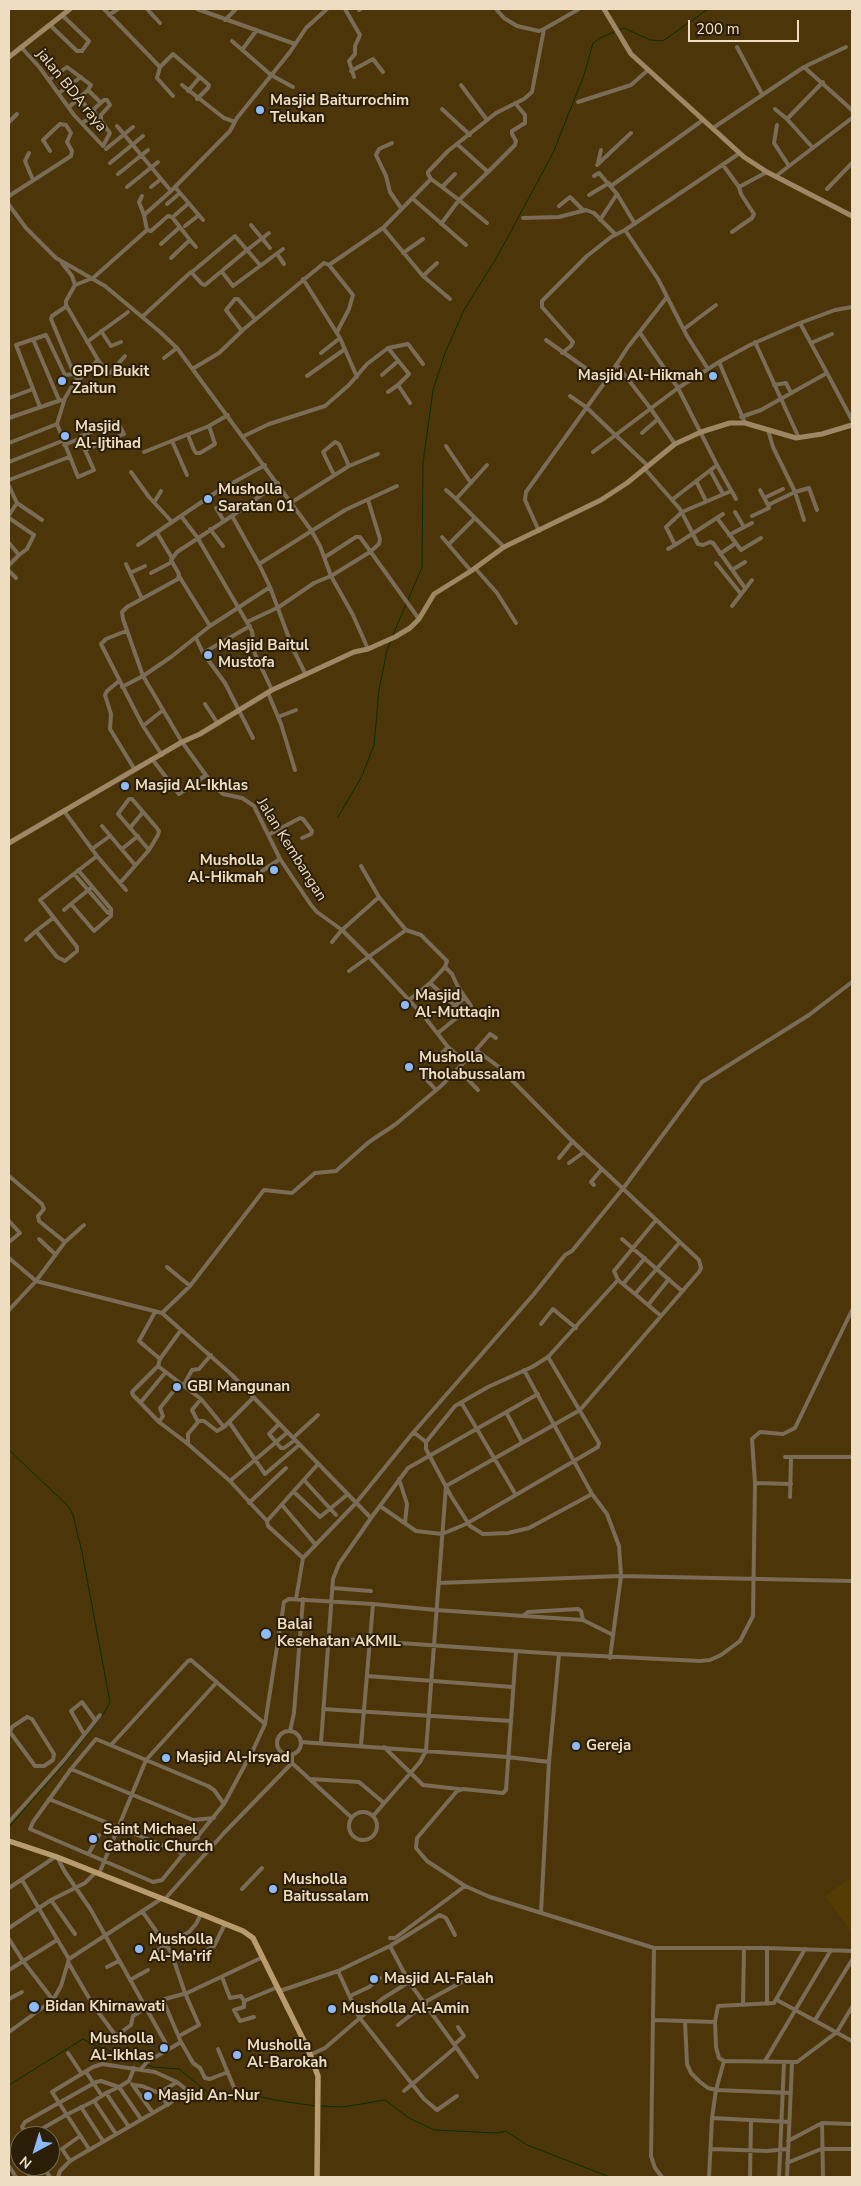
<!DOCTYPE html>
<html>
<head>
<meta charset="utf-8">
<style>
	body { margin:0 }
	#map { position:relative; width:861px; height:2186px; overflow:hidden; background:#4c3508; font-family:"Nunito Sans",sans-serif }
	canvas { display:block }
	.frame { position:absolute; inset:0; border:10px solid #eeddc1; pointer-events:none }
	.north { position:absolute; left:10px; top:2126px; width:50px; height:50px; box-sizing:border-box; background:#2b1e07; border:1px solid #796a51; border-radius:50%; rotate:219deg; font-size:14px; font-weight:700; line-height:20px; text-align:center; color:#eeddc1 }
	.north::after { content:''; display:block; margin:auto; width:18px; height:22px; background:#8eb9fd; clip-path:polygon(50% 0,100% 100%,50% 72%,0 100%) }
	.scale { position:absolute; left:688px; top:20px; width:111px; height:22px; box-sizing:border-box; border:2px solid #eeddc1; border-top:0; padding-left:6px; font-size:15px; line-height:18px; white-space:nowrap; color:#eeddc1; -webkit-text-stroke:4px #2b1e07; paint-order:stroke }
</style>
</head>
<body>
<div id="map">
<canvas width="861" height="2186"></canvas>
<div class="frame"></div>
<div class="north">N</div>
<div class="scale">200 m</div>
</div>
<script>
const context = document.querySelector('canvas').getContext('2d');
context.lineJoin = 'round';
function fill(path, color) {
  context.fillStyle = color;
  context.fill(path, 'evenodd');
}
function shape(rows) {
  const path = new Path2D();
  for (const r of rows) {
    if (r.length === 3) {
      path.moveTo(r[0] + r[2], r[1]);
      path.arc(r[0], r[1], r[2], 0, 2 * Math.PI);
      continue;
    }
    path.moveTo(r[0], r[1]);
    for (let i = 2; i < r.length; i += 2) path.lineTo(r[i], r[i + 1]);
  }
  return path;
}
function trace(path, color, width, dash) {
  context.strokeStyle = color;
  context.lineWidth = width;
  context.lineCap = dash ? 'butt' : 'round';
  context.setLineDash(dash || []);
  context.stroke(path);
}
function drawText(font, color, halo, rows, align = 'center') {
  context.font = font + ' "Nunito Sans",sans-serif';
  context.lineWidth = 4;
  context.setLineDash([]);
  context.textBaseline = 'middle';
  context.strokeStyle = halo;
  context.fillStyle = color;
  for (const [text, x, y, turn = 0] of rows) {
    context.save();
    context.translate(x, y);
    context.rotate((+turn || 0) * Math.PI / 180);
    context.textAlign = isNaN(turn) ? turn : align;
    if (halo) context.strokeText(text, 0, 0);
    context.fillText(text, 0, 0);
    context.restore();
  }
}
const built = shape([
	[852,1877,852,1933,825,1896]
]);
const stream = shape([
	[619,30,624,28,650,40,663,41,708,9],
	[408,600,422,567,423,463,433,390,445,353,464,310,497,257,553,153,584,75,593,43,600,38,616,31],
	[393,635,406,604],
	[338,817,362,776,374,745,379,690,387,650,391,641],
	[9,1450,69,1507,73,1515,82,1552,110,1702,104,1713,73,1753,9,1827],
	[9,2085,83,2039,94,2045,153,2067,179,2069,215,2098,252,2095,280,2101,316,2106],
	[320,2106,343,2107,385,2100,409,2118,434,2130,497,2133,506,2131,527,2145,610,2177]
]);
const street = shape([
	[104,9,160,67],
	[147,9,160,23],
	[197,9,295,44],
	[345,9,360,35,355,46,355,54,349,61,354,77],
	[496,9,504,18,517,26,539,31,544,29,579,9],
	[359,10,361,9],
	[109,15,118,9],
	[225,20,236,9],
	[50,25,77,51,82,51,89,41,62,15],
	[232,41,271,75,293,87],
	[21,47,40,68,74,115,103,146,110,133,101,121],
	[737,47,762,94],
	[242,50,256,31],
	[804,67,852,110],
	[351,71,373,59,383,72],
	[49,80,67,67,91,85,88,90,69,107],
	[182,85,224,118,235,122],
	[461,85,487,120],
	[88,90,101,103],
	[188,91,200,77],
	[59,93,81,77],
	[173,96,157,78,160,67,173,54,209,85,208,88,197,99],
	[79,99,101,121,101,115,110,105,107,100,104,100,94,109,95,115,82,123],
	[578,102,631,85,648,70],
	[442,109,470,135],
	[775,109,787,119,813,148],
	[787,119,823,82],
	[9,122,17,114],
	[777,125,774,143,789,166],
	[713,128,804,67,846,47],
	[392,143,379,149,376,155,386,176,390,192,401,208],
	[106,149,133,127],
	[29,153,25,161,33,180],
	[110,163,143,136],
	[598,163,601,150],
	[597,165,631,133],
	[723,165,739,187],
	[488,172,515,145,516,141,512,134,512,131,525,123,525,115,515,103],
	[118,174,148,150],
	[594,176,599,173,617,194,600,220],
	[776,176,852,118],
	[431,179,428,174,428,172,448,151,496,113,524,99,532,92,544,29],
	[611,186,703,120],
	[127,187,158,162],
	[151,187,161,179],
	[175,187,203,220],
	[442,187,459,200,488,172,457,144],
	[827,189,852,163],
	[171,191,230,131,237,118,290,52,306,28,327,9],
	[617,194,635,224],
	[589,195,609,183],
	[9,196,71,156,72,151,67,142,71,133,66,125,60,124,43,140,50,151],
	[142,196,139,202,144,215],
	[412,198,466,245],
	[167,204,180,193],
	[9,205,26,228,56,258,105,286,159,331,177,348,311,530,320,546,331,576,353,615,368,649],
	[559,206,570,197,583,210],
	[175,215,189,203],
	[523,218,559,217,586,210,594,213,615,234],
	[441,224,459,200,487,223],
	[251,225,270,248],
	[185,226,199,215],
	[383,228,423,276,450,299],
	[147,230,151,231,168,216,172,217,190,240,171,258],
	[625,230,740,153],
	[732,232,752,218,754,214,741,194,739,187,767,172],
	[190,240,196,247],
	[161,244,180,227],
	[403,253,423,239],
	[277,254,284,264],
	[62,263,72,276,75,285,66,301,66,305,98,360,71,388,65,398,57,424,78,477,94,470,85,450,81,438,81,436,117,421,124,434,85,450],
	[329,265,383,228,431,179,442,187,455,174],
	[192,272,235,236,247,250,269,233],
	[222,272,233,286,283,249],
	[423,276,437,263],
	[303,279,340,338,357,377],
	[75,285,93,278,147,230,144,215,171,191,117,126],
	[67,306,52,316,51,319,74,374],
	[142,317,191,272,202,284,205,285,247,250,260,265],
	[684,329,716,305],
	[101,331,111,346,121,342],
	[242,331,226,310,235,299,238,299,255,319],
	[640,333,678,388,717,465],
	[33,339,59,400],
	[546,340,605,382],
	[87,342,128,312],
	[755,342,799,438],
	[811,343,832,334],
	[388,348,408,344,423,364],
	[321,353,340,338],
	[562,353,571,346,573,342,542,307,542,301,587,256,611,237,625,230,658,279,687,336,708,369],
	[164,358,177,348],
	[98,360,107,372,110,373,125,356],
	[719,362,745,423],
	[617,365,651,409,675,444],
	[194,368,219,353,244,329,324,263,329,265,353,295,349,309,337,332],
	[827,373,800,323,835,310,852,307],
	[382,375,398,361],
	[307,376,345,349],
	[774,385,786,383,791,393],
	[388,392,398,385],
	[570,396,586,407,647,465],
	[9,398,33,389],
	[40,407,16,345,46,335,65,375,74,374,78,380],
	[741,417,761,410,827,373,852,420],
	[9,418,61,400],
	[768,430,773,447,795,492,804,520],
	[642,433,658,419],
	[188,435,194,450,196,453,200,453,215,444,209,426],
	[244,436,269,424,325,406,349,385,367,364,388,348,409,374,398,385,410,403],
	[172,441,187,475],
	[9,443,57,424],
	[64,445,81,438],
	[446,446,471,483],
	[144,452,209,426,228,415],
	[593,452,678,388,719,362,750,345,800,323],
	[9,462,62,441],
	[487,465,456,499,504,547],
	[644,468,680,509,698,544,703,545,710,542,713,543,745,588],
	[710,470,723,494],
	[131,472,149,497,172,522],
	[334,475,323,452,335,442,339,444,349,466],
	[9,480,69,457],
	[696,481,706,501],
	[278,483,232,516,177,552,171,560,179,574,178,579,127,607,122,612,123,619,143,676,182,742,213,785,223,794,242,798,254,806,280,859,311,905,317,912,342,930,368,956,423,1015,448,1047,464,1061],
	[9,486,17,503,9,515],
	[446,490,456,499],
	[760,490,768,505],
	[764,498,783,489],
	[673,499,717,465,736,499],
	[155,501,161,491],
	[292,502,349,466,378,454],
	[17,503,42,520],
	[216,508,224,521],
	[735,512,744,527],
	[723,514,675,545,666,527,682,512,731,491],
	[181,516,197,537,252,631,255,654,272,690],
	[232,516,259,564,270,587],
	[752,516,769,508,768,505,795,492,809,488,817,510],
	[9,518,34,535,27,549,19,555,9,543],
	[717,518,741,550,761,538],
	[210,529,223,546],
	[539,531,525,500,526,492,605,382,628,347,667,297],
	[157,533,172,558],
	[729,535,752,523],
	[442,537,471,571],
	[449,544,474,519],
	[138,545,218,491,265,465],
	[668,549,675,545],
	[720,554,736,543],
	[325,557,356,537,360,537,419,619],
	[716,563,741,594],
	[126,564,142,599],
	[259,564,345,510,397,486],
	[9,565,19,555],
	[475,568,497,593,516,623],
	[732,570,745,562],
	[9,571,16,578],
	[130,573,145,566],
	[151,573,172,562],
	[732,606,752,580],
	[247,622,279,607,314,583,331,576,370,552,379,544,380,539,368,500],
	[210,626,270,587,293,649,306,675],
	[126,631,106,639,101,644,102,646,143,726,162,755],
	[196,638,203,653,225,683,253,738],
	[203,653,250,626],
	[119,681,107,691,105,695,111,714,110,729,135,770],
	[122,687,143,676,171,657,210,626,179,576],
	[268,693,281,724,295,770],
	[205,704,218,724],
	[278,717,296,710],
	[143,726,163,710],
	[152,759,179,794,206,775],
	[102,826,135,865],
	[130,828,143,812],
	[268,835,300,818,303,819,312,831,311,834,302,838],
	[92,849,110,836],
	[122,849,138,836],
	[97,856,120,883,149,850,158,835,159,831,156,827,132,799,129,799,118,814,149,850],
	[361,866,379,897,396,918,406,930,421,935,447,961,445,967,430,983,409,1000],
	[78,870,84,877,111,909,111,916,94,931,71,904,92,887],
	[262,871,280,859],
	[74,874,108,913,111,912],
	[120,883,126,890],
	[64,910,71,904],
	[53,918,36,931,57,957,65,961,77,951,77,947,40,900,97,856,64,811],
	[26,940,36,931],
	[332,942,342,930,379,897],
	[349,971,406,930],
	[430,983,455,1006],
	[455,1018,451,1010,465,997],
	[438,1033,471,1006,458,987,452,974,445,967],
	[476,1050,490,1034,496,1038],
	[432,1059,435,1060,448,1047],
	[458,1069,478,1090],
	[429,1072,425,1078,436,1090],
	[559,1158,573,1141],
	[569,1163,584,1152],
	[9,1176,42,1204,44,1209,38,1216,39,1221,65,1242,36,1281,9,1310],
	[594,1185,591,1182,602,1169],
	[9,1221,20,1233,9,1242],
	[39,1239,55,1254],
	[622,1239,682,1291],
	[65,1242,84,1225],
	[9,1258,36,1281,162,1313,232,1375,371,1518,339,1564,333,1579,321,1743],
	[167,1267,190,1286],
	[618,1280,614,1271,656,1220],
	[623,1284,645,1258],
	[635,1294,661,1316],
	[648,1305,669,1279],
	[155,1312,139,1341,160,1359],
	[162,1313,190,1286,264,1190,292,1193,315,1173,336,1171,369,1142,396,1124,441,1086,476,1050,499,1067,570,1139,699,1260,701,1268,699,1272,580,1410,446,1486,426,1751,420,1762,373,1816],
	[541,1324,553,1309,576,1328],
	[181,1330,160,1359,158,1366,201,1399,224,1427,254,1397],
	[158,1366,132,1392,133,1395,159,1422,188,1444,230,1481,267,1521,268,1526,303,1558],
	[524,1370,592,1494,607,1514,619,1546,621,1576,610,1658],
	[183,1386,192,1370,199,1369,211,1355],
	[141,1402,165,1373],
	[461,1402,516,1495],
	[506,1412,522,1442],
	[198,1421,204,1421,217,1431,224,1427],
	[159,1422,163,1416,160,1408,180,1383],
	[229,1422,265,1474,299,1445],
	[279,1424,269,1434,281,1448,284,1448,295,1440],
	[412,1434,534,1294,565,1255,572,1251,625,1186,702,1082,809,1015,852,982],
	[293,1438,318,1415],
	[188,1444,188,1434,198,1422,192,1410,201,1399],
	[785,1457,852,1457],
	[399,1479,407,1504,405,1523],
	[304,1480,336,1515],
	[230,1481,288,1432],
	[755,1483,791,1484],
	[294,1492,320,1517,348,1494],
	[592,1494,529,1528,508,1533,483,1534,470,1526,451,1496,426,1449,426,1442,455,1406,488,1387,532,1367,548,1357,618,1280,635,1294,680,1242],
	[790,1497,791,1458],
	[249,1503,286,1468],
	[282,1505,315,1544],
	[380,1506,416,1531,442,1534,466,1524,598,1447,599,1443,548,1357],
	[371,1518,408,1468,538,1394],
	[267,1521,318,1464],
	[439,1583,621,1576,852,1581],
	[332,1588,371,1591],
	[296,1599,303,1558,356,1503,412,1434,416,1434,426,1442],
	[583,1620,613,1635],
	[327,1638,559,1654],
	[516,1651,506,1790,503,1793,463,1789,457,1791,417,1838,416,1848,427,1861,465,1886,490,1897,654,1948,767,1948,852,1951],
	[367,1676,513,1687],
	[323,1709,511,1721],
	[27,1717,32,1719,54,1754,53,1760,44,1766,35,1766,10,1732,12,1727,27,1717],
	[290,1731,294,1713,303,1599],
	[289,1743,12],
	[84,1734,71,1711,82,1702,95,1720],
	[301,1742,508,1757,549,1762],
	[111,1745,188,1661,191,1660,265,1724],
	[361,1745,373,1604],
	[384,1747,423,1785,459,1789],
	[292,1755,292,1763,351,1817],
	[71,1769,193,1820,214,1818],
	[310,1779,359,1782,384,1803],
	[49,1799,184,1854],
	[224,1804,214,1790,208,1786,96,1739,71,1769,33,1822,30,1829,153,1882,162,1880,224,1804,254,1748,265,1724,284,1602,289,1599,373,1604,436,1610,583,1620,581,1611,578,1609,528,1612,523,1616],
	[363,1826,14],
	[193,1820,198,1838],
	[9,1822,65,1759,100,1715],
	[89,1853,99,1835],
	[57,1857,65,1872,91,1910,169,2049],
	[99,1874,146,1760,217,1682],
	[22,1880,69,1959],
	[9,1888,55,1857],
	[242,1889,262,1868],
	[51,1900,75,1934],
	[164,1900,224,1833,292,1763],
	[142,1911,171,1952,185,1993,199,2025,179,2036],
	[541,1912,549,1762,559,1654,700,1661,710,1660,721,1655,740,1641,753,1616,755,1483,752,1439,760,1432,783,1434,795,1428,852,1310],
	[9,1928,51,1900,85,1883,95,1873],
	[390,1938,395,1938,465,1886],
	[9,1939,23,1961,53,2000],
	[654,1948,651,2156,655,2168,662,2177],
	[153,1953,189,1932,196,1924,201,1914],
	[198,1955,214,1946,225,1924],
	[68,1962,93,2005,116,2036,131,2025,133,2016,146,2008,165,1999,187,1993,263,1957],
	[107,1967,119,1961],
	[9,1970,57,1940],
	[338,1971,359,2017,424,2099,437,2110,457,2096],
	[222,1977,230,1998,241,1996,244,2001],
	[130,1980,148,1970],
	[280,1991,338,1971,390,1946,440,1915,446,1918,455,1935],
	[350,1996,369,1987,380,1978],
	[9,1999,22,1992],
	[777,2000,852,2041],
	[425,2002,469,1978],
	[743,2004,744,1948],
	[767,2004,767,1948],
	[254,2017,240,2021,234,2010,244,2007,244,2001,278,1987],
	[653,2020,685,2021],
	[815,2020,852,1960],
	[715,2022,685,2021,687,2064,691,2073,700,2082,708,2088,716,2090,791,2093],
	[398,2025,426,2003],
	[9,2032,53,2000,61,1986,69,1959,161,1899],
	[181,2042,193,2063,200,2068,205,2078,210,2079,228,2072],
	[455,2044,464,2036,458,2027],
	[456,2047,477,2077],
	[218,2049,235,2090],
	[68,2053,82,2074],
	[310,2055,325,2048,382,1999,409,1982,390,1946],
	[724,2061,719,2058,716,2047,715,2022,718,2006,774,2003,805,1949],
	[765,2061,831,1950],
	[134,2068,129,2081,119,2087,106,2093,94,2101,66,2115,31,2135,28,2136,22,2127,25,2122,96,2082,101,2081,119,2087,141,2119],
	[141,2069,147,2062,181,2042,163,2000],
	[86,2072,102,2096],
	[132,2084,153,2113],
	[133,2085,142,2086,159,2093,168,2105],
	[404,2091,456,2047,409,1982],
	[106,2093,129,2127],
	[159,2093,177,2082],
	[94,2101,116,2134],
	[81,2107,103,2141],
	[712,2118,789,2122],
	[822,2123,823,2177],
	[788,2141,822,2123,852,2124],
	[712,2149,767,2151,788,2149],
	[70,2161,62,2149,80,2136],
	[787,2163,821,2149,852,2149],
	[9,2166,16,2177],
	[23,2166,31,2177],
	[42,2166,50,2177],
	[58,2177,60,2171,70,2161,170,2103,187,2090,177,2082,155,2072,102,2064,93,2067,52,2092,89,2149],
	[709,2177,712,2118,716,2090,724,2061,797,2062,837,2032,852,2007],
	[750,2177,751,2121],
	[779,2177,784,2063],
	[787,2177,792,2063]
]);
const secondary = shape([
	[604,9,631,54,744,157,767,172,852,216],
	[9,57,70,9],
	[9,843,182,742,200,734,272,690,354,652,368,649,395,637,410,628,419,619,434,594,471,571,504,547,601,500,627,483,675,444,701,432,730,423,745,423,796,438,822,434,852,425]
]);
const primary = shape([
	[9,1841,57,1857,201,1914,243,1931,253,1938,308,2049,318,2076,317,2177]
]);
const markers = [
	[260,110,5,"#8eb9fd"],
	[713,376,5,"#8eb9fd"],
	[62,381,5,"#8eb9fd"],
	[65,436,5,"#8eb9fd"],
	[208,499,5,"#8eb9fd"],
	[208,655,5,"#8eb9fd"],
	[125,786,5,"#8eb9fd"],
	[274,870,5,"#8eb9fd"],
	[405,1005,5,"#8eb9fd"],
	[409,1067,5,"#8eb9fd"],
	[177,1387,5,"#8eb9fd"],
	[266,1634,6,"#8eb9fd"],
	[576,1746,5,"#8eb9fd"],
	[166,1758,5,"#8eb9fd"],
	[93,1839,5,"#8eb9fd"],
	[273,1889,5,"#8eb9fd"],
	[139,1949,5,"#8eb9fd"],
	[374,1979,5,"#8eb9fd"],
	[34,2007,6,"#8eb9fd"],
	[332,2009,5,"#8eb9fd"],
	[164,2048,5,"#8eb9fd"],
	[237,2055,5,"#8eb9fd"],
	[148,2096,5,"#8eb9fd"]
];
const streetNames = [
	["jalan BDA raya",71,91,51],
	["Jalan Kembangan",291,850,58]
];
const poiNames = [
	["Masjid Baiturrochim",270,101],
	["Telukan",270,118],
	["GPDI Bukit",72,372],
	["Zaitun",72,389],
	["Masjid Al-Hikmah",703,376,"right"],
	["Masjid",75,427],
	["Al-Ijtihad",75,444],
	["Musholla",218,490],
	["Saratan 01",218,507],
	["Masjid Baitul",218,646],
	["Mustofa",218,663],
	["Masjid Al-Ikhlas",135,786],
	["Musholla",264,861,"right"],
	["Al-Hikmah",264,878,"right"],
	["Masjid",415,996],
	["Al-Muttaqin",415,1013],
	["Musholla",419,1058],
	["Tholabussalam",419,1075],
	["GBI Mangunan",187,1387],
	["Balai",277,1625],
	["Kesehatan AKMIL",277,1642],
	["Gereja",586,1746],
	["Masjid Al-Irsyad",176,1758],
	["Saint Michael",103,1830],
	["Catholic Church",103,1847],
	["Musholla",283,1880],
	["Baitussalam",283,1897],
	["Musholla",149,1940],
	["Al-Ma'rif",149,1957],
	["Masjid Al-Falah",384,1979],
	["Bidan Khirnawati",45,2007],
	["Musholla Al-Amin",342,2009],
	["Musholla",154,2039,"right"],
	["Al-Ikhlas",154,2056,"right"],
	["Musholla",247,2046],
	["Al-Barokah",247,2063],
	["Masjid An-Nur",158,2096]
];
fill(built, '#553b04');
trace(stream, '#0a2f01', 1);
trace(street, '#7a6c56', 4);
trace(secondary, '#9d8764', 5);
trace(primary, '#b89c6e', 5.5);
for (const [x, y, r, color] of markers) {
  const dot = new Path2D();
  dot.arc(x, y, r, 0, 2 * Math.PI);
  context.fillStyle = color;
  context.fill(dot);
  trace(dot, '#2b1e07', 2);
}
drawText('15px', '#eeddc1', '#2b1e07', streetNames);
drawText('bold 15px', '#eeddc1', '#2b1e07', poiNames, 'left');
</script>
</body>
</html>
